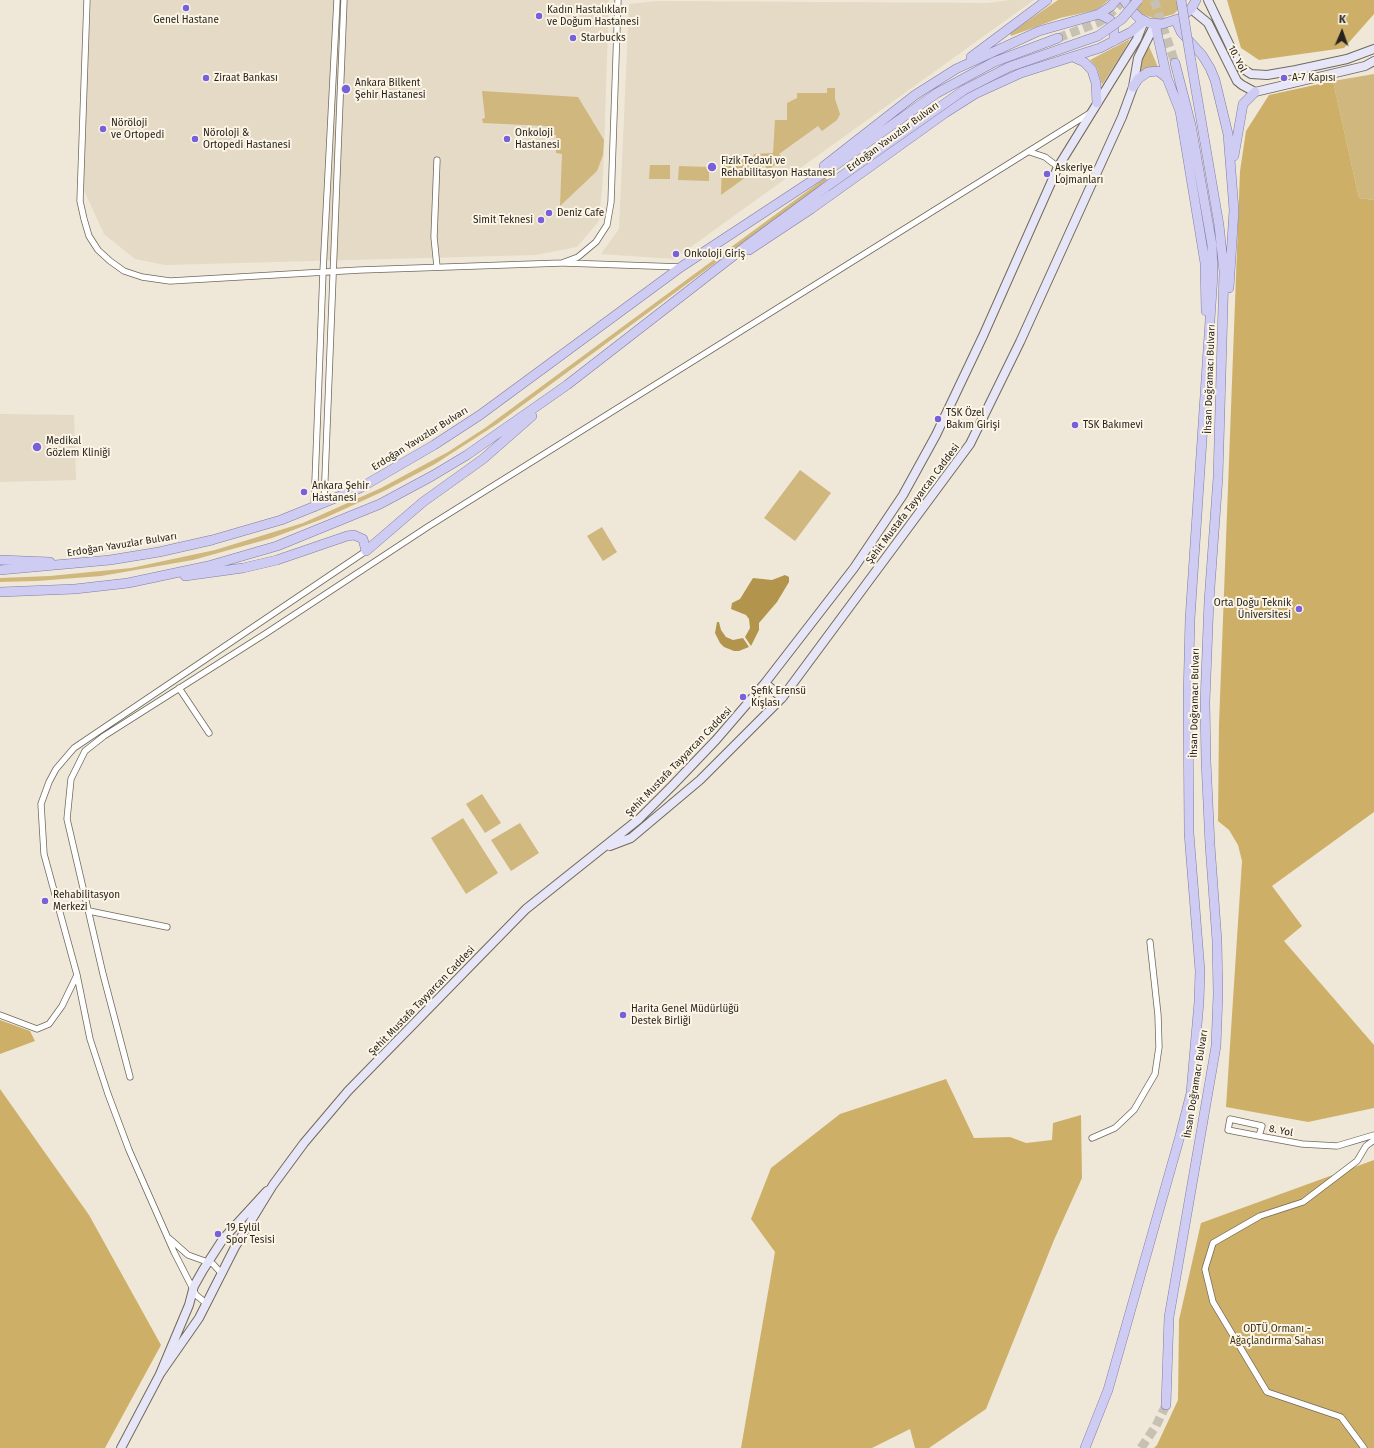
<!DOCTYPE html>
<html>
<head>
<meta charset="utf-8">
<style>
	body { margin:0 }
	#map { position:relative; width:1374px; height:1448px; overflow:hidden; background:#efe8d8; font-family:"Fira Sans",sans-serif }
	canvas { display:block }
	.north { position:absolute; left:1322px; top:12px; width:40px; height:40px; -webkit-text-stroke:3px #fcf5e6; paint-order:stroke; rotate:2deg; font-size:11px; font-weight:700; line-height:16px; text-align:center; color:#26231e }
	.north::after { content:''; display:block; margin:auto; width:14px; height:18px; background:#26231e; clip-path:polygon(50% 0,100% 100%,50% 72%,0 100%) }
</style>
</head>
<body>
<div id="map">
<canvas width="1374" height="1448"></canvas>
<div class="north">K</div>
</div>
<script>
const context = document.querySelector('canvas').getContext('2d');
context.lineJoin = 'round';
function fill(path, color) {
  context.fillStyle = color;
  context.fill(path, 'evenodd');
}
function shape(rows) {
  const path = new Path2D();
  for (const r of rows) {
    path.moveTo(r[0], r[1]);
    for (let i = 2; i < r.length; i += 2) path.lineTo(r[i], r[i + 1]);
  }
  return path;
}
function trace(path, color, width, dash) {
  context.strokeStyle = color;
  context.lineWidth = width;
  context.lineCap = dash ? 'butt' : 'round';
  context.setLineDash(dash || []);
  context.stroke(path);
}
function drawText(font, color, halo, rows, align = 'center') {
  context.font = font + ' "Fira Sans",sans-serif';
  context.lineWidth = 4;
  context.setLineDash([]);
  context.textBaseline = 'middle';
  context.strokeStyle = halo;
  context.fillStyle = color;
  for (const [text, x, y, turn = 0] of rows) {
    context.save();
    context.translate(x, y);
    context.rotate((+turn || 0) * Math.PI / 180);
    context.textAlign = isNaN(turn) ? turn : align;
    if (halo) context.strokeText(text, 0, 0);
    context.fillText(text, 0, 0);
    context.restore();
  }
}
const built = shape([
	[91,0,609,0,603,178,599,221,577,247,536,255,165,265,135,259,104,234,81,184],
	[1010,0,1034,0,674,259,601,254,619,229,629,4,657,1,988,3],
	[0,414,74,415,76,480,0,482]
]);
const green = shape([
	[1058,0,1109,0,1096,10,1060,18,1011,36,1010,33],
	[1128,0,1187,0,1174,14,1156,19,1139,13],
	[1130,39,1123,52,1102,85,1097,68,1090,60],
	[1148,44,1158,67,1147,68,1137,73],
	[1374,74,1374,200,1359,198,1333,81],
	[827,88,835,88,835,99,840,114,837,120,822,131,818,126,779,154,783,159,768,170,764,164,721,195,722,156,753,157,754,154,773,153,775,120,787,120,787,103,797,98,797,93,827,93],
	[482,91,578,97,604,140,603,155,597,171,560,206,562,154,556,153,556,135,552,135,552,128,545,126,483,123,482,119,485,118],
	[650,165,670,165,670,179,649,179],
	[679,166,709,167,709,181,678,180],
	[825,178,828,180,497,424,435,464,386,490,325,518,272,538,193,560,101,576,37,581,0,582,0,578,50,576,131,568,215,550,303,523,381,488,448,452,485,428],
	[800,470,831,493,795,541,764,518],
	[602,527,617,552,603,561,587,536],
	[482,794,501,823,485,833,466,804],
	[463,818,498,873,466,894,431,838],
	[520,823,539,853,511,871,491,840]
]);
const forest = shape([
	[1227,0,1374,0,1374,14,1344,48,1259,60,1241,48],
	[1333,81,1359,198,1374,200,1374,812,1272,886,1302,926,1284,941,1374,1045,1374,1108,1308,1122,1226,1107,1242,861,1238,845,1229,830,1218,821,1219,724,1240,171,1246,131,1269,95],
	[0,1020,30,1031,35,1041,0,1054],
	[946,1079,974,1138,1010,1137,1026,1143,1052,1140,1053,1123,1081,1115,1082,1178,1054,1240,986,1409,929,1448,915,1448,910,1429,872,1448,741,1448,775,1252,751,1219,771,1168,840,1114],
	[0,1089,89,1215,161,1345,105,1448,0,1448],
	[1374,1160,1374,1448,1154,1448,1157,1445,1178,1400,1179,1320,1201,1223]
]);
const water = shape([
	[785,575,789,577,789,582,777,602,759,623,759,630,751,646,745,637,750,628,749,619,746,615,731,609,732,603,740,599,753,578,772,580],
	[717,622,719,622,721,630,726,637,733,640,743,638,749,647,739,651,734,651,724,647,720,643,715,633]
]);
const primaryTunnel = shape([
	[1154,0,1175,63],
	[1058,38,1097,23,1106,18,1124,0],
	[1141,1448,1156,1426,1166,1405]
]);
const street = shape([
	[87,0,80,201,84,219,89,236,98,250,110,261,124,271,142,277,170,281,360,270,562,263,578,257,596,242,607,225,611,202,618,0],
	[1030,152,1045,157,1058,167],
	[437,160,434,237,437,267],
	[564,263,681,267],
	[324,503,344,0],
	[314,508,323,272,337,0],
	[179,688,209,733],
	[89,911,167,927],
	[0,1015,37,1029,49,1024,62,1006,77,975],
	[130,1077,103,974,67,819,71,779,85,751,104,736,265,634,429,526,1090,113],
	[1259,1136,1262,1126,1230,1119,1228,1130,1259,1136,1302,1144,1337,1146,1374,1135],
	[1092,1138,1115,1128,1134,1110,1155,1074,1159,1047,1158,1015,1150,942],
	[170,1239,188,1255,213,1264,222,1274],
	[207,1304,196,1295,174,1252,129,1150,108,1094,90,1039,77,975,44,854,41,804,49,782,56,769,74,748,366,551],
	[1364,1448,1341,1417,1267,1392,1213,1302,1205,1269,1213,1243,1260,1216,1303,1202,1357,1161,1366,1146,1374,1140]
]);
const secondary = shape([
	[1208,0,1240,67,1251,74,1267,75,1296,70,1347,59,1374,49],
	[1191,9,1208,23,1237,81,1242,85,1255,92,1365,66,1374,61],
	[765,683,782,698],
	[610,846,631,838,700,780,782,698,970,444,1020,342,1122,117,1133,87,1138,58,1155,24],
	[160,1374,199,1318,235,1247,273,1185,304,1143,348,1091,526,909,639,819,672,786,716,740,765,683,854,568,903,495,936,435,983,336,1058,167,1137,39,1144,21],
	[121,1448,160,1374,189,1305,194,1286,203,1270,223,1239,267,1191]
]);
const primary = shape([
	[1124,0,1131,10,1139,18,1149,23,1162,24,1181,18,1191,9,1196,0],
	[1099,14,1109,19,1114,24,1114,41],
	[1176,21,1181,32,1202,55,1210,68,1215,80,1228,134,1234,210,1229,288],
	[1155,24,1167,78],
	[971,57,1047,0],
	[1073,57,1084,62,1092,70,1096,83,1097,103],
	[1133,87,1138,79,1148,72,1158,71,1167,78,1180,111,1205,263,1206,311],
	[1234,156,1243,104,1255,92],
	[824,166,915,95,956,69,1039,31,1099,14,1111,6,1116,0],
	[749,250,811,209,945,113,975,94,1021,73,1100,48,1131,32,1144,21],
	[366,551,423,502,483,459,532,416],
	[0,560,50,562],
	[0,570,110,560,159,552,212,540,281,520,360,488,434,445,480,415,681,267,830,169,937,93,994,62,1058,38],
	[185,576,243,568,277,560,347,536,354,535,363,539,366,551],
	[0,592,75,589,128,583,208,566,277,546,380,504,432,476,467,455,567,385,750,243,826,187],
	[1166,1405,1169,1317,1216,1046,1218,994,1217,941,1210,845,1206,761,1205,702,1209,601,1218,477,1224,272,1219,225,1191,61],
	[1085,1448,1108,1390,1180,1136,1191,1093,1199,1002,1200,971,1189,833,1188,698,1190,619,1213,275,1212,245,1191,125,1175,63]
]);
const primaryBridge = shape([
	[1181,0,1191,61],
	[826,187,964,90,1009,67,1098,36,1122,19,1138,0]
]);
const markers = [
	[186,8,4,"#7761db"],
	[539,16,4,"#7761db"],
	[573,38,4,"#7761db"],
	[206,78,4,"#7761db"],
	[1284,78,4,"#7761db"],
	[346,89,5,"#7761db"],
	[103,129,4,"#7761db"],
	[195,139,4,"#7761db"],
	[507,139,4,"#7761db"],
	[712,167,5,"#7761db"],
	[1047,174,4,"#7761db"],
	[549,213,4,"#7761db"],
	[541,220,4,"#7761db"],
	[676,254,4,"#7761db"],
	[938,419,4,"#7761db"],
	[1075,425,4,"#7761db"],
	[37,447,5,"#7761db"],
	[304,492,4,"#7761db"],
	[1299,609,4,"#7761db"],
	[743,697,4,"#7761db"],
	[45,901,4,"#7761db"],
	[623,1015,4,"#7761db"],
	[218,1234,4,"#7761db"]
];
const poiNames = [
	["Kadın Hastalıkları",547,10],
	["ve Doğum Hastanesi",547,22],
	["Genel Hastane",186,20,"center"],
	["Starbucks",581,38],
	["Ziraat Bankası",214,78],
	["A-7 Kapısı",1292,78],
	["Ankara Bilkent",355,83],
	["Şehir Hastanesi",355,95],
	["Nöröloji",111,123],
	["ve Ortopedi",111,135],
	["Nöroloji &",203,133],
	["Ortopedi Hastanesi",203,145],
	["Onkoloji",515,133],
	["Hastanesi",515,145],
	["Fizik Tedavi ve",721,161],
	["Rehabilitasyon Hastanesi",721,173],
	["Askeriye",1055,168],
	["Lojmanları",1055,180],
	["Deniz Cafe",557,213],
	["Simit Teknesi",533,220,"right"],
	["Onkoloji Giriş",684,254],
	["TSK Özel",946,413],
	["Bakım Girişi",946,425],
	["TSK Bakımevi",1083,425],
	["Medikal",46,441],
	["Gözlem Kliniği",46,453],
	["Ankara Şehir",312,486],
	["Hastanesi",312,498],
	["Orta Doğu Teknik",1291,603,"right"],
	["Üniversitesi",1291,615,"right"],
	["Şefik Erensü",751,691],
	["Kışlası",751,703],
	["Rehabilitasyon",53,895],
	["Merkezi",53,907],
	["Harita Genel Müdürlüğü",631,1009],
	["Destek Birliği",631,1021],
	["19 Eylül",226,1228],
	["Spor Tesisi",226,1240]
];
const streetNames = [
	["10. Yol",1237,59,63],
	["Erdoğan Yavuzlar Bulvarı",893,137,-36],
	["İhsan Doğramacı Bulvarı",1210,379,-88],
	["Erdoğan Yavuzlar Bulvarı",420,439,-32],
	["Şehit Mustafa Tayyarcan Caddesi",913,504,-53],
	["Erdoğan Yavuzlar Bulvarı",122,545,-9],
	["İhsan Doğramacı Bulvarı",1195,703,-89],
	["Şehit Mustafa Tayyarcan Caddesi",679,762,-46],
	["Şehit Mustafa Tayyarcan Caddesi",422,1001,-46],
	["İhsan Doğramacı Bulvarı",1196,1084,-81],
	["8. Yol",1281,1131,11]
];
const parkNames = [
	["ODTÜ Ormanı -",1277,1329],
	["Ağaçlandırma Sahası",1277,1341]
];
fill(built, '#e4dac5');
fill(green, '#d0b77d');
fill(forest, '#ceaf67');
fill(water, '#b3944c');
trace(primaryTunnel, '#c7c1b3', 9, [9, 4.5]);
trace(street, '#70695c', 7);
trace(secondary, '#70695c', 10);
trace(primary, '#7f7ba3', 10);
trace(street, '#fff', 5.5);
trace(secondary, '#e7e6f9', 8);
trace(primary, '#cfccf3', 9);
trace(primaryBridge, '#7f7ba3', 10, []);
trace(primaryBridge, '#cfccf3', 9);
for (const [x, y, r, color] of markers) {
  const dot = new Path2D();
  dot.arc(x, y, r, 0, 2 * Math.PI);
  context.fillStyle = color;
  context.fill(dot);
  trace(dot, '#fcf5e6', 1.5);
}
drawText('10px', '#26231e', '#fcf5e6', poiNames, 'left');
drawText('10px', '#26231e', '#fcf5e6', streetNames);
drawText('10px', '#3f3211', '#fcf5e6', parkNames);
</script>
</body>
</html>
